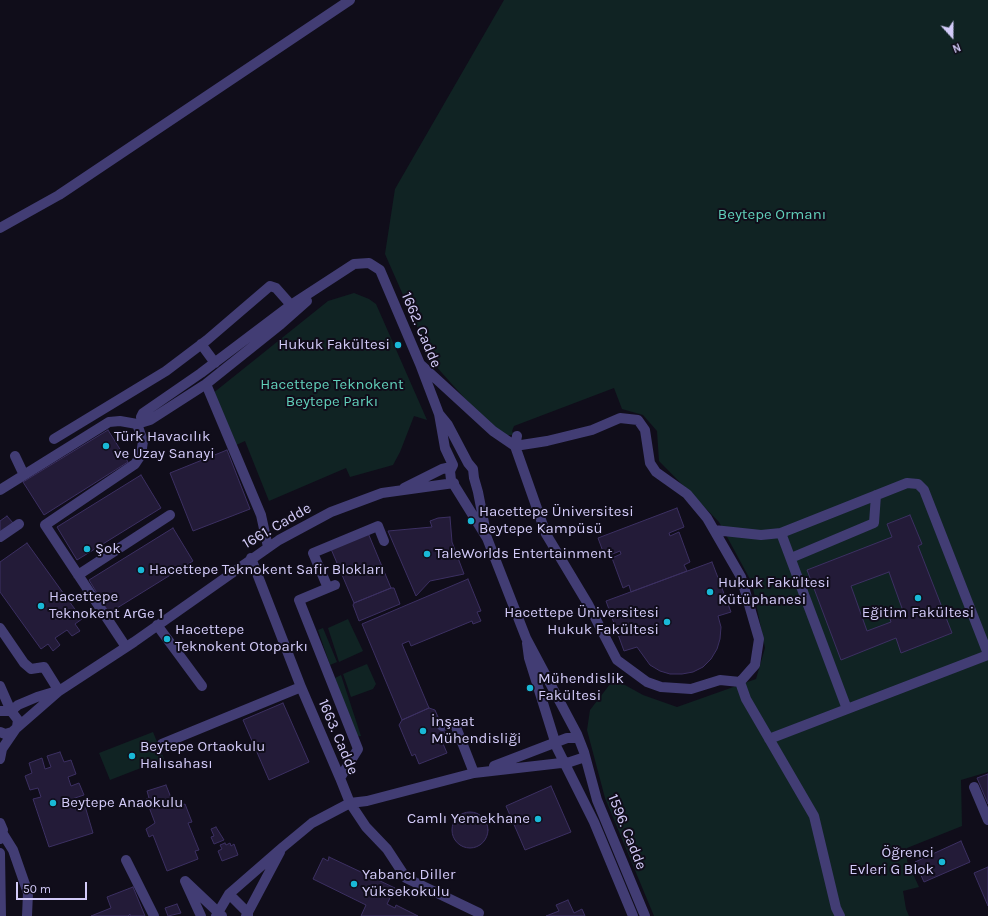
<!DOCTYPE html>
<html>
<head>
<meta charset="utf-8">
<style>
	body { margin:0 }
	#map { position:relative; width:988px; height:916px; overflow:hidden; background:#100d1a; font-family:Karla,sans-serif }
	canvas { display:block }
	.north { position:absolute; left:932px; top:16px; width:40px; height:40px; -webkit-text-stroke:3px #100d1a; paint-order:stroke; rotate:159deg; font-size:11px; font-weight:700; line-height:16px; text-align:center; color:#d3cbf9 }
	.north::after { content:''; display:block; margin:auto; width:14px; height:18px; background:#d3cbf9; clip-path:polygon(50% 0,100% 100%,50% 72%,0 100%) }
	.scale { position:absolute; left:16px; top:882px; width:71px; height:18px; box-sizing:border-box; border:2px solid #d3cbf9; border-top:0; padding-left:5px; font-size:12px; line-height:14px; white-space:nowrap; color:#d3cbf9; -webkit-text-stroke:3px #100d1a; paint-order:stroke }
</style>
</head>
<body>
<div id="map">
<canvas width="988" height="916"></canvas>
<div class="north">N</div>
<div class="scale">50 m</div>
</div>
<script>
const context = document.querySelector('canvas').getContext('2d');
context.lineJoin = 'round';
function fill(path, color) {
  context.fillStyle = color;
  context.fill(path, 'evenodd');
}
function shape(rows) {
  const path = new Path2D();
  for (const r of rows) {
    if (r.length === 3) {
      path.moveTo(r[0] + r[2], r[1]);
      path.arc(r[0], r[1], r[2], 0, 2 * Math.PI);
      continue;
    }
    path.moveTo(r[0], r[1]);
    for (let i = 2; i < r.length; i += 2) path.lineTo(r[i], r[i + 1]);
  }
  return path;
}
function trace(path, color, width, dash) {
  context.strokeStyle = color;
  context.lineWidth = width;
  context.lineCap = dash ? 'butt' : 'round';
  context.setLineDash(dash || []);
  context.stroke(path);
}
function drawText(font, color, halo, rows, align = 'center') {
  context.font = font + ' Karla,sans-serif';
  context.lineWidth = 4;
  context.setLineDash([]);
  context.textBaseline = 'middle';
  context.strokeStyle = halo;
  context.fillStyle = color;
  for (const [text, x, y, turn = 0] of rows) {
    context.save();
    context.translate(x, y);
    context.rotate((+turn || 0) * Math.PI / 180);
    context.textAlign = isNaN(turn) ? turn : align;
    if (halo) context.strokeText(text, 0, 0);
    context.fillText(text, 0, 0);
    context.restore();
  }
}
const green = shape([
	[504,0,988,0,988,772,961,780,962,826,907,848,907,861,919,887,903,891,906,909,909,916,654,916,605,798,587,730,590,710,614,679,643,695,677,707,756,679,765,648,752,583,719,522,659,461,657,431,643,415,622,409,614,388,514,426,512,431,514,435,504,435,477,412,433,363,385,254,395,189],
	[354,293,369,299,376,304,427,420,414,416,400,452,393,465,350,477,346,468,269,501,245,441,234,446,212,394,328,301],
	[348,619,363,651,339,662,328,628],
	[323,628,337,662,330,665,318,630],
	[367,664,376,684,373,689,351,697,343,674],
	[341,675,361,736,356,736,335,678],
	[153,732,164,759,110,780,99,753]
]);
const building = shape([
	[108,430,128,462,44,515,23,482,108,430],
	[227,450,250,509,193,531,170,473,227,450],
	[141,475,161,508,77,560,57,527,141,475],
	[677,508,684,527,669,533,670,536,679,532,690,562,684,565,687,571,631,592,629,585,623,588,612,558,621,554,620,551,605,557,598,538,677,508],
	[910,515,922,544,918,546,952,633,901,653,896,638,841,660,807,570,892,537,887,524,910,515],
	[889,572,903,611,889,616,891,622,867,631,851,586,889,572],
	[7,516,13,523,0,533,0,521,7,516],
	[450,517,452,542,464,574,430,581,416,596,388,531,432,527,430,521,438,518,450,517],
	[173,528,193,561,109,613,89,580,173,528],
	[368,533,391,588,354,603,331,549,368,533],
	[27,543,82,619,75,624,80,631,72,636,67,630,55,638,60,645,53,651,48,644,41,649,0,592,0,562,27,543],
	[712,562,731,612,718,616,721,627,720,639,717,649,711,659,703,667,693,672,682,674,670,674,660,671,650,665,637,647,624,651,606,601,712,562],
	[468,579,481,611,477,612,481,621,473,624,472,621,411,646,409,641,402,644,429,708,402,720,362,624,468,579],
	[391,588,394,588,400,604,359,621,353,605,354,603,391,588],
	[283,703,309,762,269,780,243,720,283,703],
	[429,708,435,710,446,736,441,739,447,753,419,764,415,754,412,756,399,725,402,720,429,708],
	[60,752,64,762,71,760,76,774,68,777,71,786,79,783,84,795,72,799,75,809,85,806,93,833,49,847,33,799,41,797,38,788,30,790,25,776,32,773,29,763,42,758,45,769,51,767,47,756,60,752],
	[988,774,988,804,977,778,988,774],
	[166,785,175,808,185,804,192,822,188,823,199,850,195,851,198,859,167,871,153,835,149,837,146,829,155,823,146,799,149,798,147,791,166,785],
	[551,786,571,832,525,850,506,806,551,786],
	[470,830,18],
	[216,827,224,840,214,844,211,837,214,836,211,829,216,827],
	[961,841,970,862,924,882,915,862,961,841],
	[225,843,226,845,230,843,231,846,234,844,238,855,222,861,218,851,222,849,220,845,225,843],
	[329,857,395,888,387,904,395,908,396,905,418,916,361,916,366,905,313,879,323,858,328,861,329,857],
	[988,867,988,906,974,873,988,867],
	[133,887,145,916,130,916,130,914,128,916,91,916,111,908,107,897,133,887],
	[568,900,574,913,582,909,585,916,546,916,559,911,556,905,568,900],
	[177,904,181,913,168,916,165,908,177,904]
]);
const minor = shape([
	[0,228,59,195,350,0],
	[201,344,215,363],
	[420,364,493,431,515,446,547,441,592,430,620,418,638,420,645,430,650,463,656,472,687,494,707,518,741,577,759,639,755,665,740,682,720,680,691,689,661,687,647,682,617,660,588,604,546,534,515,446,517,436],
	[206,384,261,515,268,547],
	[439,414,448,425,468,463,473,469,474,478,478,492,485,528],
	[142,422,141,417,143,413,201,373,291,305,354,264,369,263,380,270,420,364,439,414,445,448,453,465],
	[54,439,166,371,207,340,270,286,276,288,291,305],
	[15,456,24,475],
	[453,465,450,471,451,480,487,538,526,638,577,734,584,752,597,800,645,916],
	[404,488,442,469,451,467],
	[0,490,109,422,120,421,137,424,150,420,206,384,281,324,307,301],
	[714,530,761,535,781,533,907,483,918,484,924,490,988,654],
	[781,533,847,709],
	[0,537,19,524],
	[251,558,301,687,340,778,350,803,366,827,387,849,406,878,479,913],
	[791,558,874,523,876,495],
	[78,575,170,515],
	[335,585,299,600,358,749,340,778],
	[328,588,313,553,378,526,384,541],
	[157,625,202,686],
	[0,628,24,663,31,669,44,667,59,691],
	[527,643,529,658,557,748,594,822,633,916],
	[126,647,45,525,135,464,141,455,143,441,137,424],
	[740,682,746,699,814,816,836,908,840,916],
	[0,686,11,711],
	[0,711,11,711,18,720,17,727,2,749,0,759],
	[11,711,18,705,37,697,57,691],
	[442,726,453,724,456,727,474,773],
	[0,732,5,734,12,732,59,691,134,642,279,540,331,512,382,493,454,483],
	[769,739,988,655],
	[162,744,301,687],
	[494,766,567,738,578,738],
	[974,787,988,820],
	[0,823,3,830,0,839],
	[3,834,13,850,28,893,27,916],
	[0,853,1,916],
	[126,860,154,916],
	[229,894,248,913,248,916],
	[201,916,185,881,222,916],
	[216,916,229,894,283,847,312,823,350,803,367,801,474,773,570,762,585,757],
	[246,916,280,852]
]);
const markers = [
	[398,345,4,"#19b9d7"],
	[106,446,4,"#19b9d7"],
	[471,521,4,"#19b9d7"],
	[87,549,4,"#19b9d7"],
	[427,554,4,"#19b9d7"],
	[141,570,4,"#19b9d7"],
	[710,592,4,"#19b9d7"],
	[918,598,4,"#19b9d7"],
	[41,606,4,"#19b9d7"],
	[667,622,4,"#19b9d7"],
	[167,639,4,"#19b9d7"],
	[530,688,4,"#19b9d7"],
	[423,731,4,"#19b9d7"],
	[132,756,4,"#19b9d7"],
	[53,803,4,"#19b9d7"],
	[538,819,4,"#19b9d7"],
	[942,862,4,"#19b9d7"],
	[354,884,4,"#19b9d7"]
];
const parkNames = [
	["Beytepe Ormanı",772,215],
	["Hacettepe Teknokent",332,385],
	["Beytepe Parkı",332,402]
];
const streetNames = [
	["1662. Cadde",421,330,67],
	["1661. Cadde",277,526,-30],
	["1663. Cadde",338,737,67],
	["1596. Cadde",627,832,68]
];
const poiNames = [
	["Hukuk Fakültesi",390,345,"right"],
	["Türk Havacılık",114,437],
	["ve Uzay Sanayi",114,454],
	["Hacettepe Üniversitesi",479,512],
	["Beytepe Kampüsü",479,529],
	["Şok",95,549],
	["TaleWorlds Entertainment",435,554],
	["Hacettepe Teknokent Safir Blokları",149,570],
	["Hukuk Fakültesi",718,583],
	["Kütüphanesi",718,600],
	["Hacettepe",49,597],
	["Teknokent ArGe 1",49,614],
	["Hacettepe Üniversitesi",659,613,"right"],
	["Hukuk Fakültesi",659,630,"right"],
	["Eğitim Fakültesi",918,613,"center"],
	["Hacettepe",175,630],
	["Teknokent Otoparkı",175,647],
	["Mühendislik",538,679],
	["Fakültesi",538,696],
	["İnşaat",431,722],
	["Mühendisliği",431,739],
	["Beytepe Ortaokulu",140,747],
	["Halısahası",140,764],
	["Beytepe Anaokulu",61,803],
	["Camlı Yemekhane",530,819,"right"],
	["Öğrenci",934,853,"right"],
	["Evleri G Blok",934,870,"right"],
	["Yabancı Diller",362,875],
	["Yüksekokulu",362,892]
];
fill(green, '#102323');
fill(building, '#231b38');
trace(building, '#3c3062', 1);
trace(minor, '#423d74', 10);
for (const [x, y, r, color] of markers) {
  const dot = new Path2D();
  dot.arc(x, y, r, 0, 2 * Math.PI);
  context.fillStyle = color;
  context.fill(dot);
  trace(dot, '#100d1a', 1.5);
}
drawText('15px', '#61cfba', '#100d1a', parkNames);
drawText('15px', '#d3cbf9', '#100d1a', streetNames);
drawText('15px', '#d3cbf9', '#100d1a', poiNames, 'left');
</script>
</body>
</html>
